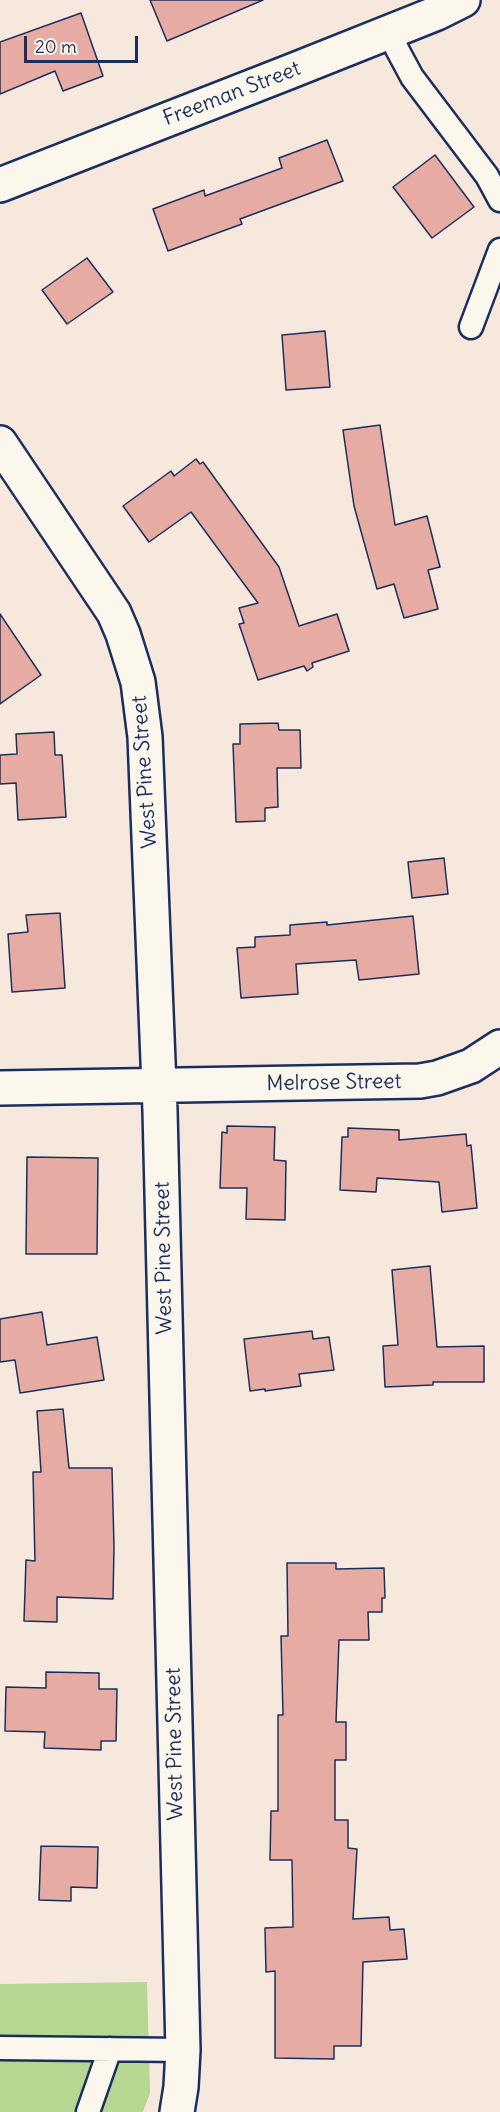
<!DOCTYPE html>
<html>
<head>
<meta charset="utf-8">
<style>
	body { margin:0 }
	#map { position:relative; width:500px; height:2112px; overflow:hidden; background:#f7e8dd; font-family:Delius,sans-serif }
	canvas { display:block }
	.scale { position:absolute; left:24px; top:36px; width:114px; height:27px; box-sizing:border-box; border:3px solid #1b2f5e; border-top:0; padding-left:8px; font-size:18px; line-height:21px; white-space:nowrap; color:#1b2f5e; -webkit-text-stroke:4px #fbf7ec; paint-order:stroke }
</style>
</head>
<body>
<div id="map">
<canvas width="500" height="2112"></canvas>
<div class="scale">20 m</div>
</div>
<script>
const context = document.querySelector('canvas').getContext('2d');
context.lineJoin = 'round';
function fill(path, color) {
  context.fillStyle = color;
  context.fill(path, 'evenodd');
}
function shape(rows) {
  const path = new Path2D();
  for (const r of rows) {
    path.moveTo(r[0], r[1]);
    for (let i = 2; i < r.length; i += 2) path.lineTo(r[i], r[i + 1]);
  }
  return path;
}
function trace(path, color, width, dash) {
  context.strokeStyle = color;
  context.lineWidth = width;
  context.lineCap = dash ? 'butt' : 'round';
  context.setLineDash(dash || []);
  context.stroke(path);
}
function drawText(font, color, halo, rows, align = 'center') {
  context.font = font + ' Delius,sans-serif';
  context.lineWidth = 4.5;
  context.setLineDash([]);
  context.textBaseline = 'middle';
  context.strokeStyle = halo;
  context.fillStyle = color;
  for (const [text, x, y, turn = 0] of rows) {
    context.save();
    context.translate(x, y);
    context.rotate((+turn || 0) * Math.PI / 180);
    context.textAlign = isNaN(turn) ? turn : align;
    if (halo) context.strokeText(text, 0, 0);
    context.fillText(text, 0, 0);
    context.restore();
  }
}
const green = shape([
	[147,1982,150,2093,143,2112,0,2112,0,1984]
]);
const building = shape([
	[150,0,263,0,167,41,150,0],
	[81,13,103,76,63,91,55,71,0,94,0,42,81,13],
	[327,140,343,181,240,219,242,224,168,251,153,209,204,190,205,196,282,168,279,158,327,140],
	[435,155,474,207,432,238,393,187,435,155],
	[87,258,113,292,67,324,42,290,87,258],
	[325,331,330,387,286,390,282,335,325,331],
	[380,425,395,525,427,516,440,567,428,570,438,609,404,618,394,584,377,589,354,506,343,430,380,425],
	[196,459,200,464,203,462,279,567,299,626,337,614,349,651,312,663,313,667,307,671,304,666,258,680,239,624,244,623,239,608,258,603,191,512,149,542,123,506,171,471,174,476,196,459],
	[0,614,41,675,0,704,0,614],
	[278,723,279,730,300,730,301,768,277,768,278,807,265,808,265,821,236,822,233,744,240,744,240,724,278,723],
	[54,732,55,755,62,755,66,817,18,820,16,783,0,784,0,755,17,754,16,734,54,732],
	[444,858,448,894,412,898,408,862,444,858],
	[60,913,65,988,12,992,8,934,28,932,26,915,60,913],
	[413,916,419,974,359,980,356,960,296,964,298,994,241,998,237,948,255,947,255,937,290,935,290,925,327,922,327,925,413,916],
	[227,1126,275,1127,274,1160,286,1161,285,1220,246,1219,247,1188,220,1188,222,1132,227,1133,227,1126],
	[348,1128,399,1130,399,1140,466,1134,467,1146,471,1145,477,1208,442,1212,439,1182,377,1178,376,1192,340,1190,342,1137,348,1137,348,1128],
	[27,1157,98,1158,97,1254,26,1254,27,1157],
	[430,1266,437,1347,484,1346,484,1382,433,1382,433,1385,385,1387,383,1346,398,1345,392,1270,430,1266],
	[42,1312,47,1345,97,1337,104,1380,20,1393,15,1360,0,1362,0,1319,42,1312],
	[312,1331,313,1339,329,1337,334,1370,299,1374,301,1386,265,1391,265,1389,250,1391,244,1339,312,1331],
	[63,1409,69,1468,112,1468,114,1547,113,1599,57,1597,57,1622,24,1621,26,1560,35,1561,33,1472,41,1472,37,1411,63,1409],
	[287,1563,336,1563,336,1569,384,1568,385,1598,382,1598,382,1612,368,1612,369,1640,339,1640,336,1722,346,1722,346,1760,335,1760,335,1820,348,1820,348,1848,357,1849,353,1919,389,1917,390,1930,404,1929,407,1959,363,1962,361,2046,334,2046,334,2059,275,2058,275,1971,266,1972,265,1928,293,1927,292,1860,270,1860,271,1811,278,1811,278,1715,283,1715,281,1636,288,1636,287,1563],
	[46,1672,99,1673,99,1689,117,1689,116,1741,101,1741,101,1750,44,1748,45,1732,5,1731,6,1687,46,1688,46,1672],
	[41,1846,98,1847,97,1888,71,1887,71,1901,39,1900,41,1846]
]);
const lane = shape([
	[390,31,397,49,412,77,487,176,500,200],
	[471,327,500,250],
	[0,2048,183,2050],
	[88,2112,110,2049]
]);
const street = shape([
	[0,185,289,72,437,13,463,0],
	[0,443,114,613,123,634,138,682,145,737,160,1111,183,2050,181,2087,177,2112],
	[0,1088,420,1081,437,1078,471,1066,500,1047]
]);
const streetNames = [
	["Freeman Street",232,94,-21],
	["West Pine Street",145,772,-94],
	["Melrose Street",334,1083,-1],
	["West Pine Street",164,1258,-91],
	["West Pine Street",175,1744,-91]
];
fill(green, '#b5d791');
fill(building, '#e6aca3');
trace(building, '#1b2f5e', 1.5);
trace(lane, '#1b2f5e', 27);
trace(street, '#1b2f5e', 38);
trace(lane, '#fbf7ec', 22);
trace(street, '#fbf7ec', 33);
drawText('21px', '#1b2f5e', '#fbf7ec', streetNames);
</script>
</body>
</html>
